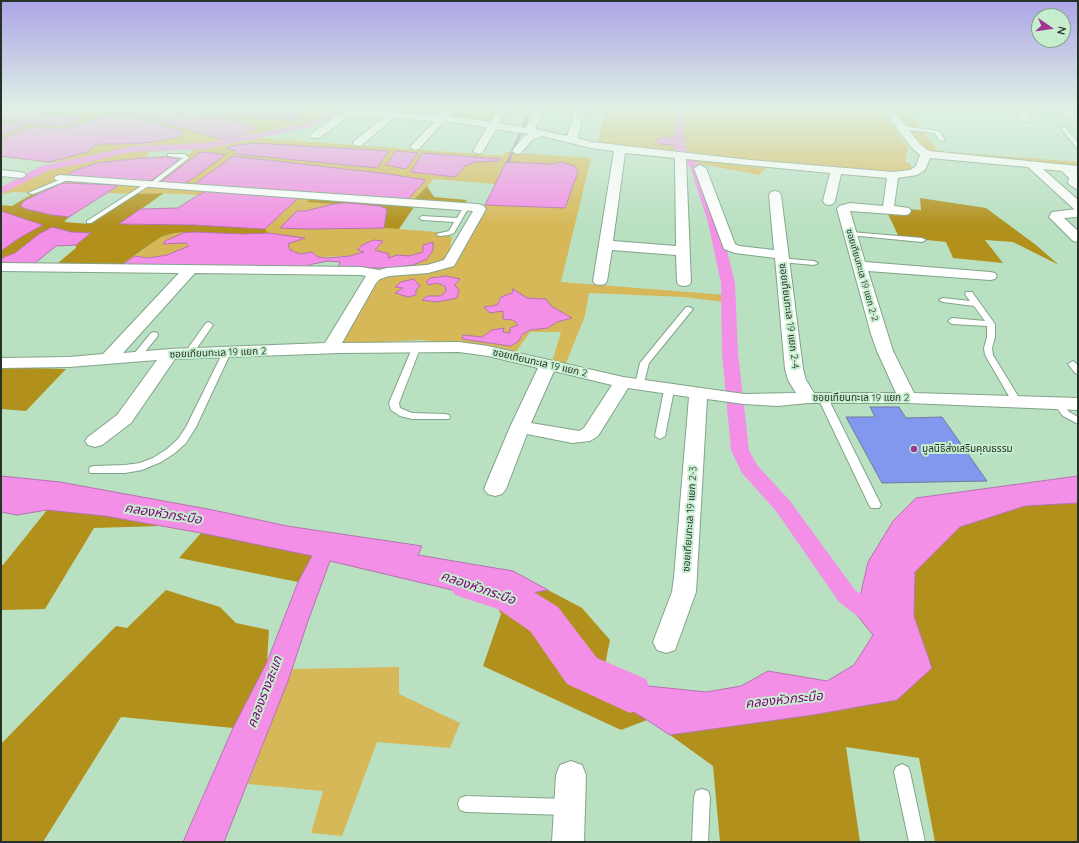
<!DOCTYPE html>
<html>
<head>
<meta charset="utf-8">
<style>
	body { margin:0 }
	#map { position:relative; width:1079px; height:843px; overflow:hidden; background:#bae0c2; font-family:Quicksand,sans-serif }
	canvas { display:block }
	.frame { position:absolute; inset:0; border:2px solid #243227; pointer-events:none }
	.north { position:absolute; left:1031px; top:8px; width:40px; height:40px; box-sizing:border-box; background:#c7edcf; border:1px solid #86a28c; border-radius:50%; rotate:103deg; font-size:11px; font-weight:700; line-height:16px; text-align:center; color:#243227 }
	.north::after { content:''; display:block; margin:auto; width:14px; height:18px; background:#a03596; clip-path:polygon(50% 0,100% 100%,50% 72%,0 100%) }
</style>
</head>
<body>
<div id="map">
<canvas width="1079" height="843"></canvas>
<div class="frame"></div>
<div class="north">N</div>
</div>
<script>
const context = document.querySelector('canvas').getContext('2d');
context.lineJoin = 'round';
function fill(path, color) {
  context.fillStyle = color;
  context.fill(path, 'evenodd');
}
function shape(rows) {
  const path = new Path2D();
  for (const r of rows) {
    path.moveTo(r[0], r[1]);
    for (let i = 2; i < r.length; i += 2) path.lineTo(r[i], r[i + 1]);
  }
  return path;
}
function trace(path, color, width, dash) {
  context.strokeStyle = color;
  context.lineWidth = width;
  context.lineCap = dash ? 'butt' : 'round';
  context.setLineDash(dash || []);
  context.stroke(path);
}
function drawText(font, color, halo, rows, align = 'center') {
  context.font = font + ' Quicksand,"Noto Sans Thai",sans-serif';
  context.lineWidth = 4;
  context.setLineDash([]);
  context.textBaseline = 'middle';
  context.strokeStyle = halo;
  context.fillStyle = color;
  for (const [text, x, y, turn = 0] of rows) {
    context.save();
    context.translate(x, y);
    context.rotate((+turn || 0) * Math.PI / 180);
    context.textAlign = isNaN(turn) ? turn : align;
    if (halo) context.strokeText(text, 0, 0);
    context.fillText(text, 0, 0);
    context.restore();
  }
}
const green = shape([
	[140,108,234,117,305,114,313,108,334,108,322,117,302,126,213,143,118,150,96,157,50,163,1,157,1,156,50,162,90,151,89,149,98,144,128,144,154,142,185,132,148,120,116,112,110,113,69,128,61,129,32,127,1,139,1,136,27,125,1,122,1,120,61,127,85,117,14,110,21,109,96,112,112,110,132,113,224,140,243,135,257,128,233,121,234,119],
	[457,108,501,108,491,123,449,117],
	[606,108,677,108,679,124,673,137,663,138,656,140,659,144,675,145,680,149,683,136,679,109,682,108,880,108,908,147,905,162,910,163,912,168,908,172,893,173,751,162,598,143],
	[892,108,904,108,938,151,1078,162,1078,166,934,155,924,150],
	[260,138,503,156,505,152,591,158,561,282,726,295,723,302,684,297,589,293,585,316,566,363,552,362,561,332,530,332,515,353,498,347,420,340,341,344,375,282,380,278,393,274,425,273,442,269,455,259,485,205,565,207,574,166,562,162,553,164,506,162,496,184,434,179,409,205,307,201,334,204,316,210,297,211,281,227,309,229,384,228,437,232,452,237,449,254,445,260,431,266,391,268,423,252,409,256,397,255,388,258,375,250,383,241,374,240,367,243,358,250,365,251,360,253,350,256,318,257,312,252,300,254,290,250,288,244,303,238,268,233,265,229,298,198,207,191,198,195,159,193,135,194,107,193,119,185,62,183,39,193,15,192,1,194,48,169,88,161,119,152,169,149,167,151,149,152,146,157,190,154,195,148,210,148],
	[253,143,388,151,236,154,237,150,226,148],
	[417,153,407,168,387,164],
	[422,153,501,159,500,161,475,162,465,166],
	[167,157,178,159,76,170,97,163,142,158],
	[446,276,460,280,437,302,423,300,427,296,441,297,446,291,445,286,437,283,430,278],
	[420,286,415,290,416,295,408,297,395,293,403,288,396,287],
	[512,293,527,298,546,299,551,306,572,318,557,322,548,328,530,330,523,334,517,342,484,342,463,339,464,335,482,337,504,328,502,332,510,333,518,325,503,311,484,307,497,305,501,297],
	[690,160,710,162,766,168,759,175,690,162],
	[174,233,183,233,165,241,186,243,189,246,167,255,148,258,135,256,161,237],
	[399,667,399,694,460,723,450,748,377,742,342,836,311,833,323,791,248,784,292,669]
]);
const forest = shape([
	[427,186,434,197,467,200,458,210,414,207,399,229,384,228,387,209,348,203,334,204,307,202,311,197,409,205],
	[34,193,39,193,24,201,21,206,26,209,52,215,69,217,64,222,90,224,135,194,164,193,120,224,194,225,265,229,268,233,244,234,193,232,174,233,161,237,118,267,53,267,76,248,76,245,91,233,71,232,61,229,39,234,15,253,4,257,1,260,1,251,21,237,42,225,1,211,1,205,12,206],
	[920,198,986,208,1036,245,1059,265,1013,242,985,240,1003,263,953,258,946,242,899,237,885,208,921,210],
	[1,367,66,369,26,411,1,409],
	[1078,503,1078,842,935,842,919,758,846,747,860,842,720,842,713,766,670,735,813,715,897,700,932,668,914,616,915,572,960,527,1025,506],
	[47,510,105,516,160,526,94,528,45,609,1,610,1,565,3,565],
	[201,533,280,548,312,556,298,582,179,558],
	[166,590,220,607,236,623,269,630,267,662,233,728,121,717,43,842,1,842,1,744,116,626,127,628],
	[548,590,582,608,610,640,605,665,584,682,647,720,621,730,483,666,501,614,494,600]
]);
const water = shape([
	[10,108,140,108,234,119,234,121,257,128,243,135,224,140,132,113,112,110,96,112,17,110,86,117,76,120,75,124,61,127,1,120,1,111,9,110,10,108],
	[152,108,210,108,207,109,208,111,217,108,313,108,292,121,152,108],
	[677,108,682,108,679,109,685,140,680,143,680,149,675,149,674,145,659,144,656,140,663,138,673,137,679,124,677,108],
	[110,113,122,113,185,132,180,136,154,142,128,144,98,144,89,149,90,151,50,162,1,156,1,139,32,127,61,129,69,128,110,113],
	[1,122,28,125,1,136,1,122],
	[253,143,389,151,377,168,236,154,236,150,226,149,231,146,253,143],
	[396,151,418,153,406,169,386,165,396,151],
	[205,152,225,155,185,184,159,183,199,153,205,152],
	[422,153,501,159,498,161,475,162,465,166,455,177,411,172,422,153],
	[233,156,389,174,426,180,408,199,400,200,193,185,233,156],
	[167,157,179,159,176,163,152,180,141,182,68,177,68,174,76,170,97,163,142,158,167,157],
	[506,162,553,164,562,162,574,166,578,172,565,208,485,205,506,162],
	[62,183,119,185,69,217,52,215,26,209,20,206,24,201,62,183],
	[207,191,298,198,265,229,194,225,119,224,140,209,178,208,198,195,207,191],
	[348,203,380,206,387,209,384,228,309,229,280,228,297,211,305,211,334,204,348,203],
	[1,211,43,225,21,237,1,251,1,211],
	[52,227,71,232,91,233,76,245,56,246,34,264,1,263,1,260,4,257,15,253,39,234,52,227],
	[193,232,244,234,268,233,305,238,288,244,290,250,300,254,312,252,318,257,328,258,350,256,360,253,364,252,358,250,362,245,374,240,383,241,375,250,389,254,388,258,397,255,409,256,423,252,423,245,433,242,433,250,427,259,413,265,391,268,338,268,340,262,328,261,313,264,303,268,118,267,135,256,148,258,167,255,189,246,186,243,163,244,165,241,183,233,193,232],
	[446,276,460,279,455,285,459,290,457,298,437,302,422,300,427,296,441,296,446,291,445,286,437,283,429,285,426,282,430,278,446,276],
	[414,279,420,286,416,290,416,295,408,297,395,293,403,288,395,287,401,282,414,279],
	[513,289,527,298,546,299,551,306,572,318,557,322,548,328,530,330,523,334,518,342,510,346,462,339,463,335,482,337,492,330,504,328,503,332,510,333,510,328,518,325,513,320,503,319,503,311,490,313,484,307,497,305,501,297,512,293,513,289],
	[1,476,60,482,213,510,287,526,422,546,418,555,513,571,548,590,494,600,330,561,308,621,288,681,224,842,183,842,233,728,267,662,298,582,312,556,201,533,105,516,47,510,17,515,1,512,1,476],
	[1078,476,1078,503,1025,506,960,527,915,572,914,616,932,668,897,700,813,715,670,735,647,720,584,682,605,665,648,686,706,692,741,686,768,671,827,681,854,665,873,635,856,614,868,562,893,521,916,498,1078,476]
]);
const stream = shape([
	[508,162,531,108]
]);
const canal = shape([
	[333,108,342,108,333,118,311,127,206,149,133,152,117,155,86,163,49,170,1,194,1,187,41,166,133,146,206,143,223,140,305,123,327,114,333,108],
	[675,108,683,108,685,148,700,166,720,222,735,283,738,353,749,450,757,465,790,501,855,590,885,611,889,618,885,625,877,628,869,625,839,602,776,511,742,473,731,450,722,353,721,283,708,222,690,167,675,149,675,108]
]);
const river = shape([
	[469,569,526,587,558,607,597,658,646,679,652,693,646,707,630,713,567,684,530,631,498,609,455,595,449,584,455,573,469,569]
]);
const building = shape([
	[870,407,899,407,906,418,942,417,987,481,882,483,846,417,875,417,870,407]
]);
const service = shape([
	[1019,108,1078,112,1078,116,1021,109,1019,108],
	[902,126,939,131,945,140,940,141,935,133,900,129,900,127,902,126],
	[1062,128,1066,128,1078,143,1078,149,1062,130,1062,128],
	[168,154,185,154,189,158,154,185,150,185,91,223,87,223,87,221,146,183,150,183,183,158,168,156,168,154],
	[66,177,69,179,68,180,33,194,28,193,66,177],
	[464,206,469,207,454,233,449,235,439,236,436,234,449,231,454,222,422,220,419,218,422,216,457,218,464,206],
	[851,232,922,238,926,240,922,242,849,235,849,233,851,232],
	[778,258,814,261,818,263,814,265,781,262,778,262,778,258],
	[966,292,972,292,995,324,995,337,992,348,993,355,1021,401,1019,403,1013,403,985,355,984,348,987,337,987,326,952,324,948,321,952,318,985,321,974,306,943,302,939,300,943,298,970,301,965,294,966,292],
	[686,307,689,307,693,309,649,363,643,387,637,387,635,385,640,363,686,307],
	[209,322,213,325,192,355,186,355,185,353,186,351,206,323,209,322],
	[154,332,157,333,158,335,157,337,139,359,133,359,132,357,133,355,151,333,154,332],
	[417,343,421,346,399,403,400,408,412,413,445,414,449,415,450,417,449,419,412,419,400,416,391,410,389,403,413,346,417,343],
	[227,349,231,352,196,427,186,443,175,453,161,462,142,470,125,473,90,473,89,470,90,467,94,466,125,465,140,463,153,458,167,449,178,439,186,427,223,352,227,349],
	[1073,361,1078,365,1078,374,1075,373,1068,364,1073,361],
	[669,387,674,390,665,436,660,439,655,436,664,390,669,387],
	[823,395,828,398,881,505,879,508,871,508,869,505,818,398,823,395],
	[1058,400,1061,401,1069,412,1078,417,1078,424,1063,416,1053,403,1058,400],
	[902,764,908,767,910,772,925,842,909,842,894,772,896,767,902,764],
	[702,789,708,791,710,797,708,842,692,842,694,797,696,791,702,789],
	[466,796,566,799,572,801,574,807,572,813,566,815,466,812,460,810,458,804,460,798,466,796]
]);
const minor = shape([
	[348,108,359,108,356,111,390,112,397,108,400,109,402,111,400,113,440,115,447,110,452,113,449,116,490,122,498,108,508,108,499,123,526,128,535,108,545,108,535,129,567,136,576,108,586,108,577,138,591,142,750,160,893,172,910,170,916,166,920,155,912,148,882,108,892,108,920,144,929,151,1078,166,1078,172,1076,172,1078,174,1078,190,1070,185,1068,183,1069,178,1062,171,1043,169,1078,200,1078,217,1064,218,1078,231,1078,242,1073,241,1049,217,1052,212,1077,209,1074,209,1028,167,930,158,925,170,917,175,898,178,894,206,909,208,911,211,909,214,905,215,850,211,865,262,990,272,995,273,997,276,995,279,990,280,868,271,893,351,914,393,1078,398,1078,410,908,403,808,403,778,406,744,404,707,399,696,592,675,650,666,653,657,650,653,642,672,592,674,577,689,397,628,388,598,436,590,441,572,443,527,434,506,489,502,494,495,496,488,494,484,489,510,427,538,368,488,356,459,352,339,353,175,359,131,423,102,445,95,447,88,445,85,441,88,437,117,415,157,360,69,367,1,368,1,358,69,357,103,354,179,273,1,271,1,263,361,267,379,270,387,268,427,265,444,260,473,211,56,180,54,178,56,176,60,175,478,204,484,206,486,209,454,266,428,273,389,276,380,279,376,283,342,343,459,342,488,346,623,377,744,394,796,393,788,380,785,369,775,258,735,253,724,249,694,168,700,165,706,168,735,244,739,246,774,250,769,195,771,192,775,191,779,192,781,195,803,369,806,380,814,393,896,393,877,351,871,334,837,209,839,206,850,203,883,206,887,178,841,174,835,201,833,204,829,205,825,204,823,201,830,173,686,159,691,282,689,285,684,286,679,285,677,282,676,255,612,250,607,281,605,284,600,285,595,284,593,281,614,151,591,148,542,136,532,140,521,153,517,154,512,151,524,136,529,134,496,129,482,153,478,154,473,151,487,127,444,121,419,149,415,150,410,147,435,121,394,118,362,145,358,146,354,145,353,143,354,141,383,118,349,116,319,138,311,138,310,136,311,134,348,108],
	[625,153,675,158,676,246,613,241,625,153],
	[195,273,361,275,366,276,325,343,170,349,123,353,195,273],
	[554,371,612,385,584,428,579,431,531,423,554,371],
	[1016,108,1026,108,1030,120,1028,122,1022,122,1016,108],
	[1070,108,1078,108,1078,116,1075,115,1070,108],
	[1,170,20,172,24,173,26,175,24,177,20,178,1,176,1,170],
	[571,761,582,765,586,775,584,842,552,842,556,775,560,765,571,761]
]);
const markers = [
	[914,449,4,"#a03596"]
];
const farStreetnames = [
	["ซอยเทียนทะเล 19 แยก 2-2",862,275,74]
];
const streetNames = [
	["ซอยเทียนทะเล 19 แยก 2-4",789,316,83],
	["ซอยเทียนทะเล 19 แยก 2",218,353,-2],
	["ซอยเทียนทะเล 19 แยก 2",540,363,13],
	["ซอยเทียนทะเล 19 แยก 2",861,398],
	["ซอยเทียนทะเล 19 แยก 2-3",690,519,-86]
];
const poiNames = [
	["มูลนิธิส่งเสริมคุณธรรม",922,449]
];
const nearWaternames = [
	["คลองหัวกระบือ",163,514,9],
	["คลองหัวกระบือ",478,588,19],
	["คลองรางสะแก",265,692,-69],
	["คลองหัวกระบือ",784,700,-6]
];
fill(green, '#d7b858');
fill(forest, '#b1911c');
fill(water, '#f38fe6');
trace(water, '#b573ad', 1);
trace(stream, '#b573ad', 3);
fill(canal, '#f38fe6');
fill(river, '#f38fe6');
fill(building, '#8298ee');
trace(building, '#707b9e', 1);
trace(service, '#80a489', 2);
trace(minor, '#80a489', 2);
fill(service, '#fff');
fill(minor, '#fff');
const sky = context.createLinearGradient(0, 0, 0, 226);
sky.addColorStop(0, '#aca5e7');
sky.addColorStop(0.48, '#e0f1e4');
sky.addColorStop(1, '#e0f1e400');
context.fillStyle = sky;
context.fillRect(0, 0, 1079, 226);
for (const [x, y, r, color] of markers) {
  const dot = new Path2D();
  dot.arc(x, y, r, 0, 2 * Math.PI);
  context.fillStyle = color;
  context.fill(dot);
  trace(dot, '#c7edcf', 1.5);
}
drawText('9px', '#243227', '#c7edcf', farStreetnames);
drawText('10px', '#243227', '#c7edcf', streetNames);
drawText('10px', '#243227', '#c7edcf', poiNames, 'left');
drawText('italic 13px', '#83007a', '#c7edcf', nearWaternames);
</script>
</body>
</html>
